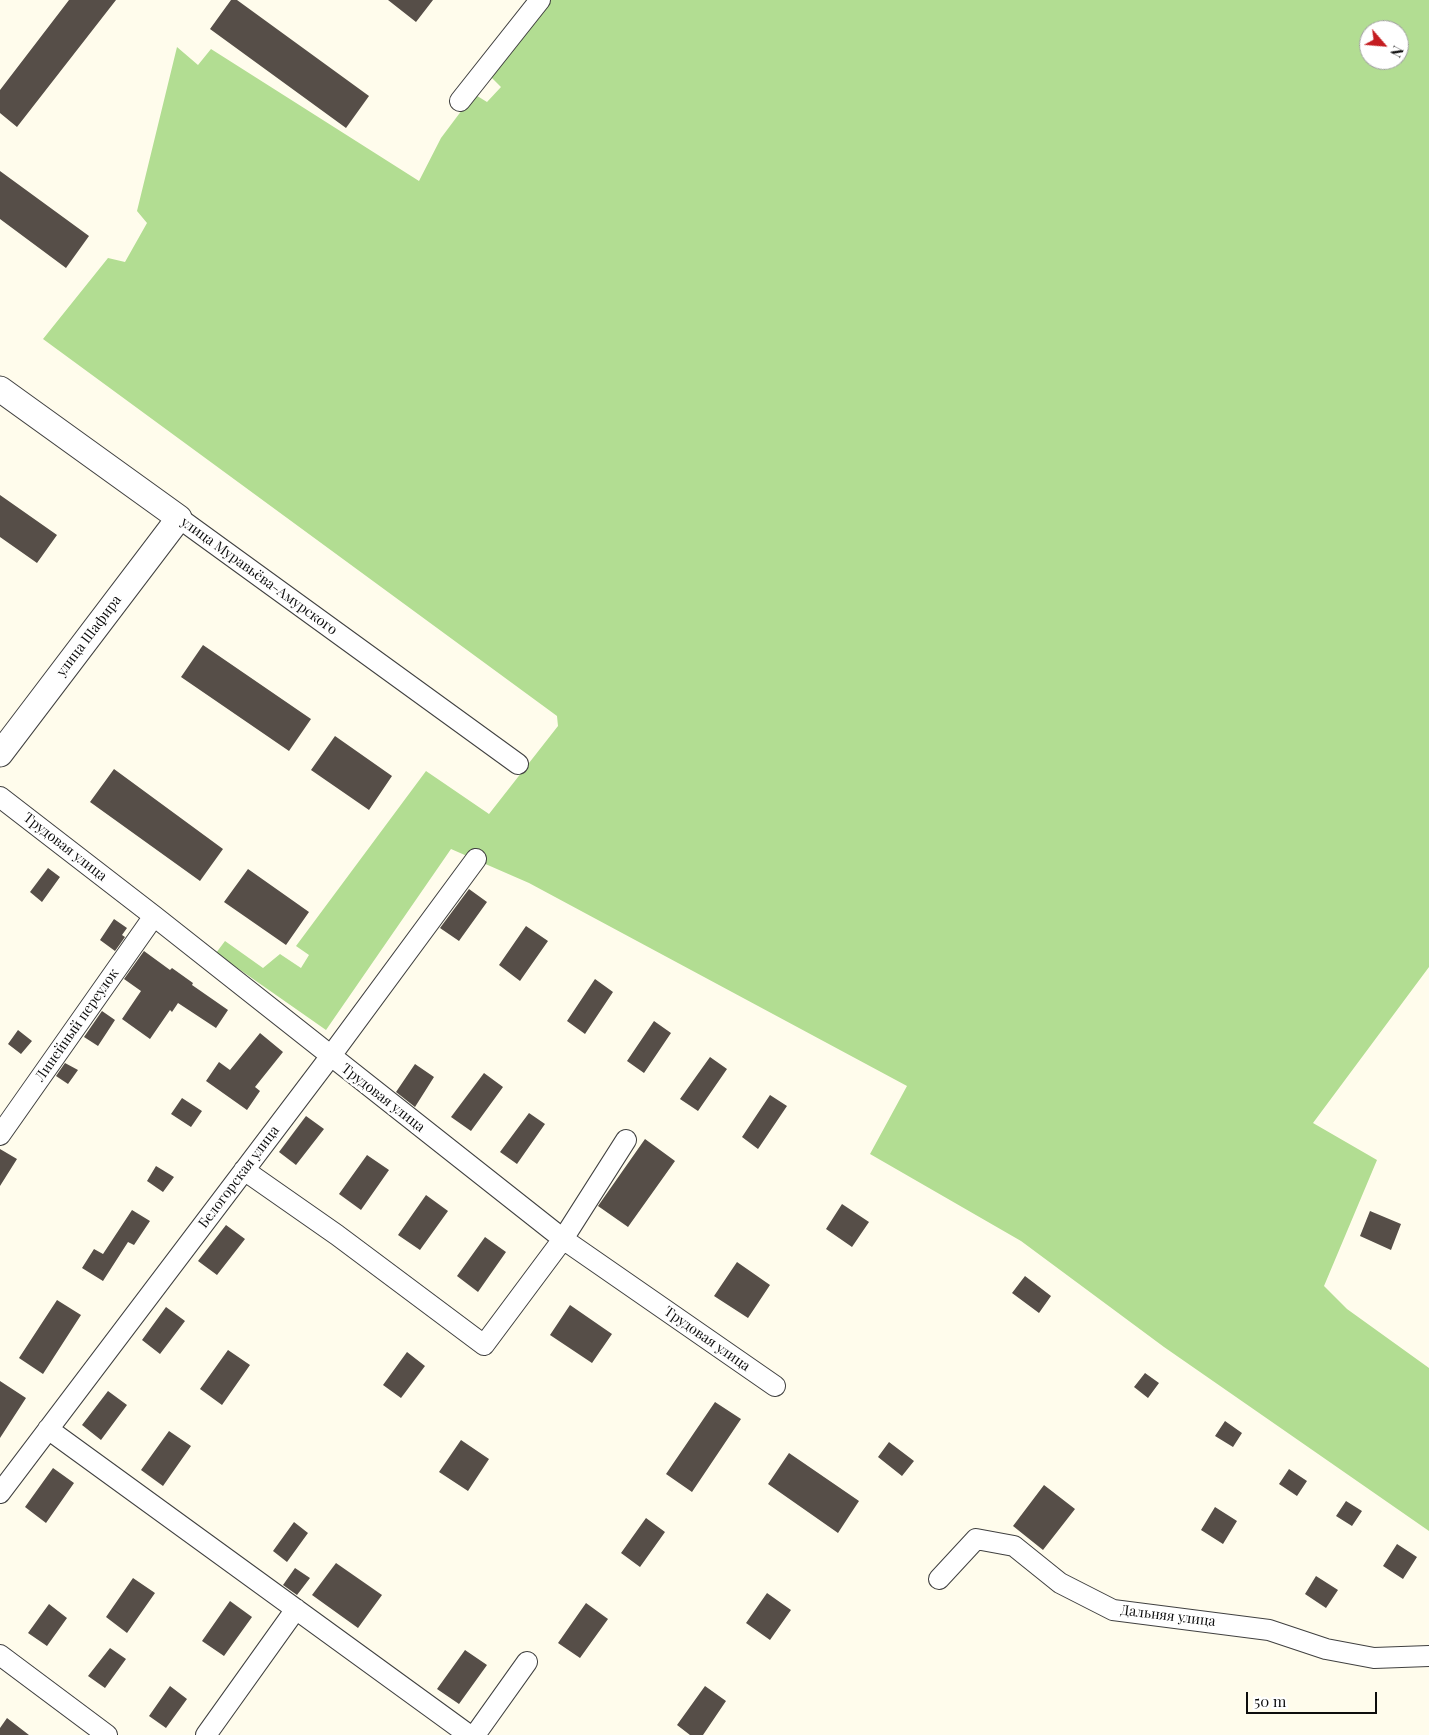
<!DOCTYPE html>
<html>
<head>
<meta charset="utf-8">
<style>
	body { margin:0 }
	#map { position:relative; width:1429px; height:1735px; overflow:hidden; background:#fffcec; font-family:"Playfair Display",serif }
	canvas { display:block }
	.north { position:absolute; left:1359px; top:20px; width:50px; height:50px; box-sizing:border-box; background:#fff; border:1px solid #9e9e9e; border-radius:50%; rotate:117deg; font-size:14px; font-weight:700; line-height:20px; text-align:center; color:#0d0d0d }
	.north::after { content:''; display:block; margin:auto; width:18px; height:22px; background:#c41d21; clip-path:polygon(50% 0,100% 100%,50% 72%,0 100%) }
	.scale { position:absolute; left:1246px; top:1692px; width:131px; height:22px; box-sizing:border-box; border:2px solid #0d0d0d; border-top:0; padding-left:6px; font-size:15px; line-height:18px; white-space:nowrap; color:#0d0d0d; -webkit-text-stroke:4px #fff; paint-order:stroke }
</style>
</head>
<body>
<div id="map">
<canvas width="1429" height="1735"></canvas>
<div class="north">N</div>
<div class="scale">50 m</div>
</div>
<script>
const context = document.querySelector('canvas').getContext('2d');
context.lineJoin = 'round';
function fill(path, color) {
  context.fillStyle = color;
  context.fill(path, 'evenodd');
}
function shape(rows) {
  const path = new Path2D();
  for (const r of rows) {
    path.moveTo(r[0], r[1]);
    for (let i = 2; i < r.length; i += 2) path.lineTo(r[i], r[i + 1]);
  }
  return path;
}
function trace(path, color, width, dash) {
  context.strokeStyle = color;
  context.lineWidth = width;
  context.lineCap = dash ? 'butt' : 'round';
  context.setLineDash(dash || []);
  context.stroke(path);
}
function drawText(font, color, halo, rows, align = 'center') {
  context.font = font + ' "Playfair Display",serif';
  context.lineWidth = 5;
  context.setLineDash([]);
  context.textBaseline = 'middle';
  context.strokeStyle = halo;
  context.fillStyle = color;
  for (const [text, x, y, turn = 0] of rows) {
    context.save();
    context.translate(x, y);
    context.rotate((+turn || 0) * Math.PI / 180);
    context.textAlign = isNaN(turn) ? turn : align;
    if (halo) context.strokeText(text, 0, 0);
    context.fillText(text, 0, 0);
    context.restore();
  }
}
const forest = shape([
	[551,0,1429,0,1429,967,1313,1123,1377,1160,1324,1286,1347,1309,1429,1368,1429,1531,1164,1347,1021,1241,870,1154,907,1086,529,883,451,849,326,1030,216,953,225,941,263,968,280,954,301,968,309,955,296,946,426,771,489,814,558,726,557,716,43,339,108,258,125,262,147,223,137,211,177,47,198,65,211,49,419,181,441,138,474,94,487,102,501,87,489,75],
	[1369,30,1399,30,1399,60,1369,60]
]);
const building = shape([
	[69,0,116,0,17,127,0,113,0,90],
	[231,0,237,0,369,96,346,128,210,29],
	[388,0,433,0,416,22],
	[0,171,89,236,66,268,0,219],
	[0,495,57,535,37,563,0,537],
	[203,645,311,719,289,751,181,677],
	[335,736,392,776,369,810,311,770],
	[114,769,223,849,200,881,90,802],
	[48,868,60,877,42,902,30,892],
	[248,869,309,912,286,945,224,902],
	[469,889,487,902,459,941,440,928],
	[114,919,127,928,122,935,125,937,115,951,100,940],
	[526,926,548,941,520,981,499,965],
	[144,951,170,970,172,968,193,983,192,985,228,1010,216,1028,178,1003,172,1012,170,1010,150,1039,122,1019,141,991,124,979],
	[595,979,613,992,585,1034,567,1021],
	[102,1011,115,1020,98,1046,84,1037],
	[654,1021,671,1033,644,1073,627,1061],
	[18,1030,32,1041,21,1054,8,1044],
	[260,1033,283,1052,255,1087,260,1091,247,1110,206,1081,219,1062,230,1070],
	[710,1057,727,1069,698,1111,680,1099],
	[65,1063,78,1070,68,1084,56,1076],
	[415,1064,434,1077,415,1107,396,1092],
	[484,1073,503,1087,471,1131,451,1117],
	[770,1095,787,1106,758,1149,742,1137],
	[182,1098,202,1111,191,1127,171,1114],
	[529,1113,545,1124,517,1164,500,1152],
	[306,1116,324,1129,296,1165,279,1152],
	[645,1139,675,1161,628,1227,598,1206],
	[0,1149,17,1159,0,1186],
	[367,1155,389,1170,361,1210,339,1194],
	[156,1166,174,1177,163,1192,147,1181],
	[426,1195,448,1211,420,1250,398,1235],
	[842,1204,869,1222,852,1247,826,1229],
	[132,1210,150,1221,134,1245,128,1242,103,1281,82,1268,94,1249,103,1254],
	[1370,1211,1401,1224,1391,1250,1360,1236],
	[226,1225,245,1239,217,1275,198,1261],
	[485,1237,506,1252,478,1292,457,1276],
	[737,1262,770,1285,748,1318,714,1296],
	[1025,1276,1051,1296,1039,1313,1012,1293],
	[57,1300,81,1315,43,1374,19,1358],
	[570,1305,612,1334,592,1363,550,1335],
	[166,1307,185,1321,160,1354,142,1340],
	[228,1350,250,1365,222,1405,200,1389],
	[407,1352,425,1366,401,1398,383,1385],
	[1145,1373,1159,1383,1148,1398,1134,1387],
	[0,1381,26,1398,0,1438],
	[108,1391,127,1405,101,1440,82,1425],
	[715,1402,741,1419,692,1492,666,1474],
	[1225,1421,1242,1433,1233,1447,1215,1436],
	[169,1431,191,1446,163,1486,141,1470],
	[461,1440,489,1459,468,1491,439,1472],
	[889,1442,914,1461,902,1476,878,1457],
	[789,1453,859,1501,838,1533,768,1484],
	[53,1468,74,1483,46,1523,25,1507],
	[1289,1469,1307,1481,1297,1496,1279,1484],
	[1044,1485,1075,1509,1043,1550,1013,1526],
	[1346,1501,1362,1511,1352,1526,1336,1516],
	[1215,1507,1237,1521,1223,1544,1201,1530],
	[646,1518,665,1532,640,1567,621,1553],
	[294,1522,308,1533,287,1562,273,1551],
	[1397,1544,1417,1557,1403,1579,1383,1566],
	[336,1563,382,1595,358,1628,312,1595],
	[295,1568,310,1578,297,1595,283,1585],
	[1316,1576,1338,1590,1326,1608,1305,1594],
	[133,1578,155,1593,127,1633,106,1617],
	[767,1593,791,1610,770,1640,746,1623],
	[230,1601,252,1617,224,1656,202,1641],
	[586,1603,608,1619,580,1658,558,1643],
	[49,1604,67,1618,47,1646,28,1633],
	[110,1648,126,1659,105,1688,88,1676],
	[465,1650,487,1665,459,1704,437,1689],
	[170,1686,187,1699,166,1728,149,1716],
	[705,1686,726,1701,703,1735,690,1735,677,1725],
	[7,1718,29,1735,0,1735,0,1728]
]);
const minor = shape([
	[460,101,540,0],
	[179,518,518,764],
	[0,797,154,916,563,1239,775,1386],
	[0,1135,154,916],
	[244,1170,337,1235,484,1345,563,1239,626,1140],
	[48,1429,469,1735],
	[0,1493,330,1057,476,859],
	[939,1579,976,1539,1014,1546,1060,1583,1113,1610,1269,1630,1326,1649,1374,1658,1429,1656],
	[0,1655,107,1735],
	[206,1735,296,1609],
	[475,1735,527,1662]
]);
const tertiary = shape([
	[0,389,179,518,0,754]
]);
const streetNames = [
	["улица Муравьёва-Амурского",259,576,36],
	["улица Шафира",89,636,-53],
	["Трудовая улица",65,847,38],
	["Линейный переулок",77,1025,-55],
	["Трудовая улица",383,1098,38],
	["Белогорская улица",239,1177,-53],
	["Трудовая улица",707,1339,35],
	["Дальняя улица",1168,1616,7]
];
fill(forest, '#b2dd92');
fill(building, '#564e48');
trace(minor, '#404040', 22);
trace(tertiary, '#404040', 27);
trace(minor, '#fff', 20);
trace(tertiary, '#fff', 25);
drawText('14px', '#0d0d0d', '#fff', streetNames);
</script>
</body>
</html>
